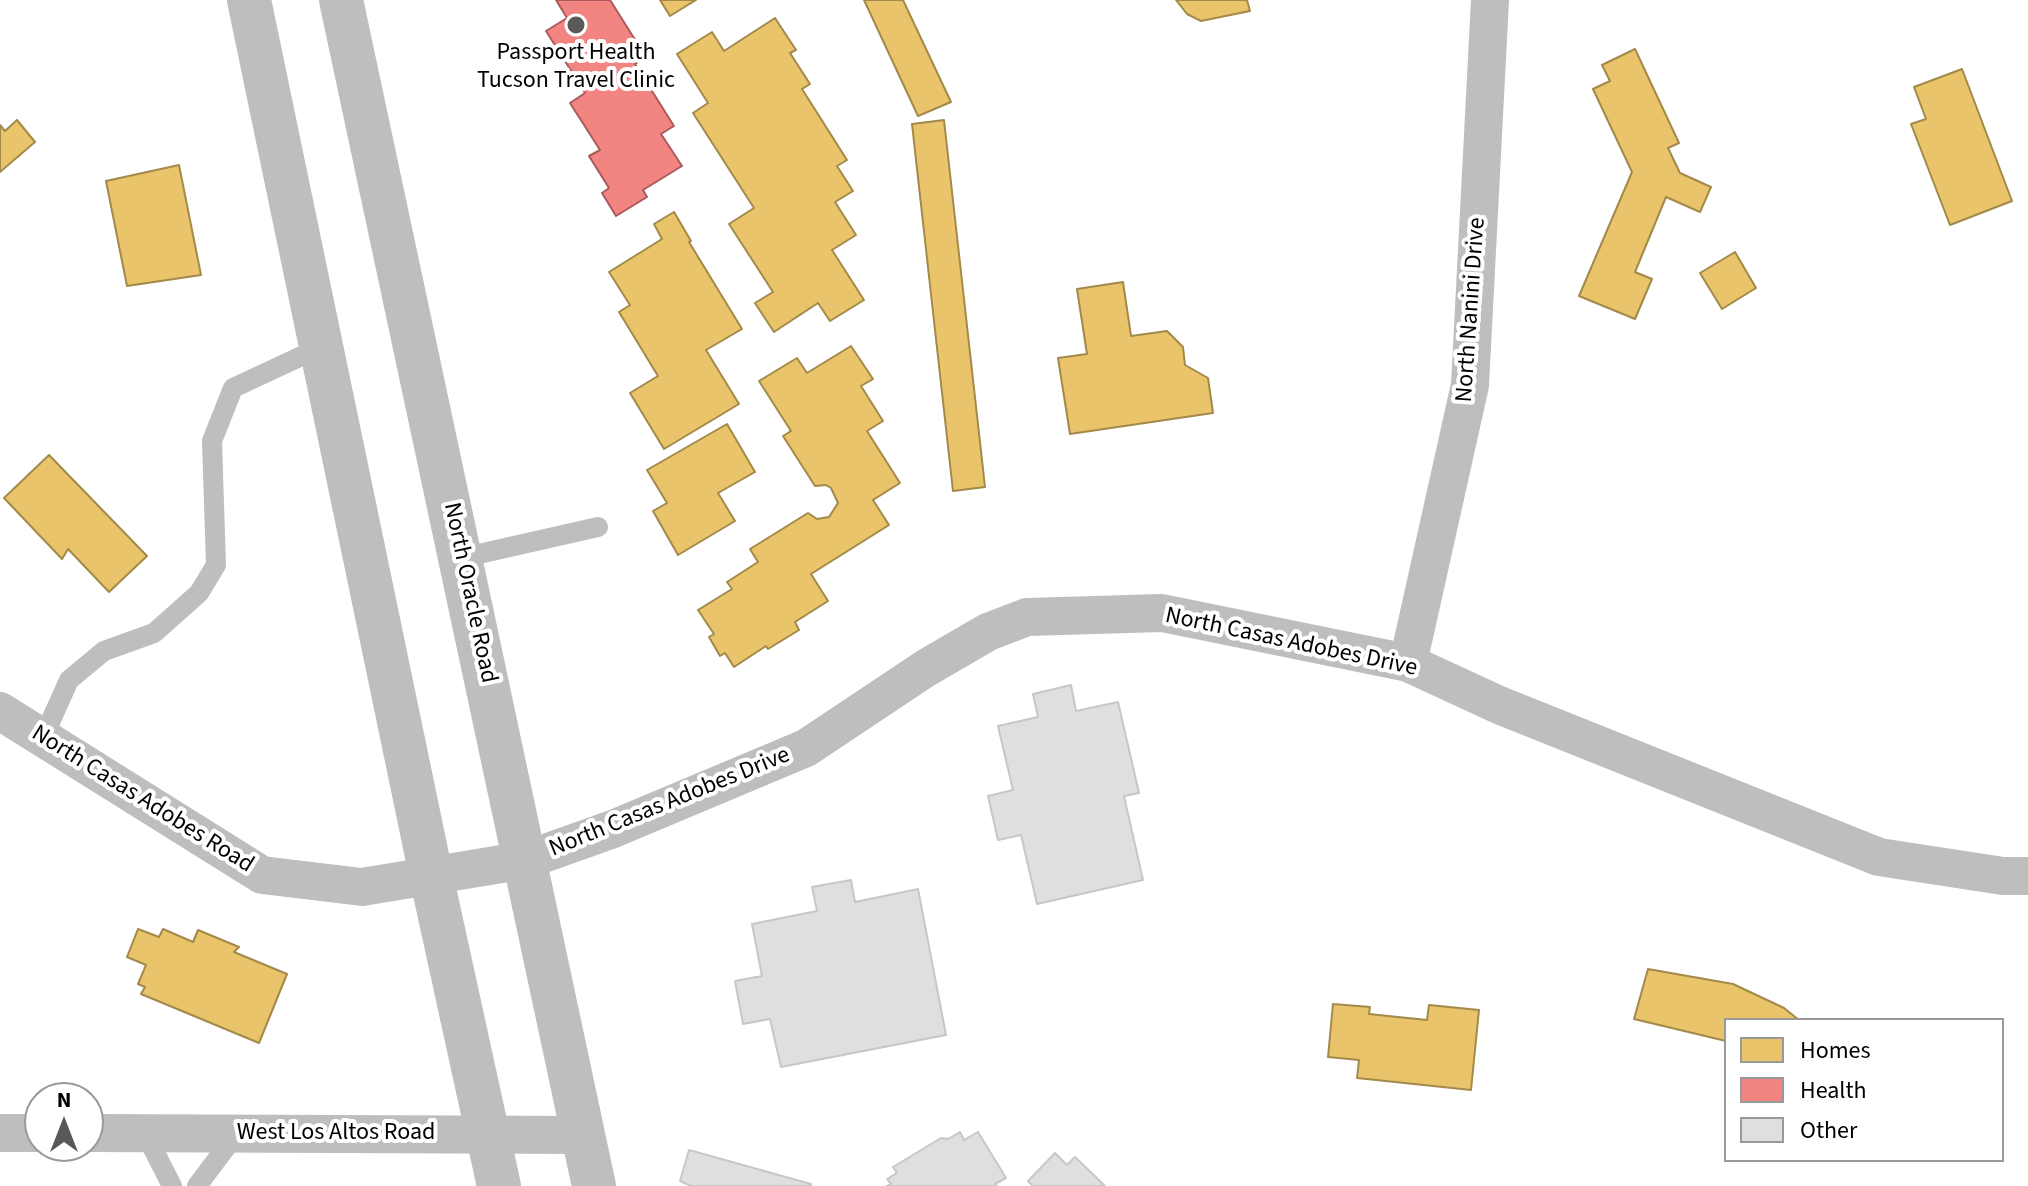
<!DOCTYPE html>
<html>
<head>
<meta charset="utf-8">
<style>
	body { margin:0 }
	#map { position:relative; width:2028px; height:1186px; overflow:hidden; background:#fff; font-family:"Source Sans 3",sans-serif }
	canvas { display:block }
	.legend { position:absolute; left:1724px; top:1018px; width:280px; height:144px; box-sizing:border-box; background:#fff; border:2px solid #999; margin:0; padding:10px 14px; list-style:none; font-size:24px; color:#000 }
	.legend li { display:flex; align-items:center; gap:16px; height:40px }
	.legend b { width:40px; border:2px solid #999 }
	.north { position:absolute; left:24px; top:1082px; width:80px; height:80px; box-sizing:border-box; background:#fff; border:2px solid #999; border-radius:50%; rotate:0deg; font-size:22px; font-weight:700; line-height:32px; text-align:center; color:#000 }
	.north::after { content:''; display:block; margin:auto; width:28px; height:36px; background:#595959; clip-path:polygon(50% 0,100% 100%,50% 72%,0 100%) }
</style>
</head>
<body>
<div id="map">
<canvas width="2028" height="1186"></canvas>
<ul class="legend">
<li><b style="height:22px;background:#e9c46a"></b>Homes</li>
<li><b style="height:22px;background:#f28482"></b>Health</li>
<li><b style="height:22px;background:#dfdfdf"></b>Other</li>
</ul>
<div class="north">N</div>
</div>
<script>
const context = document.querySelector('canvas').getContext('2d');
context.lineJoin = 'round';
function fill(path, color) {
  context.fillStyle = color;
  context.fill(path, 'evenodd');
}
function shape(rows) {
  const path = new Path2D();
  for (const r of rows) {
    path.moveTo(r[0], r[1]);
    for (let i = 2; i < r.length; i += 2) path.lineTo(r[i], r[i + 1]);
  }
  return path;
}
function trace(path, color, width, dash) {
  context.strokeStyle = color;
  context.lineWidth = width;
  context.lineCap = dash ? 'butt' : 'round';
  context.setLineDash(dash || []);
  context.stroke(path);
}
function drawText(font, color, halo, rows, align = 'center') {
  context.font = font + ' "Source Sans 3",sans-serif';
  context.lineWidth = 8;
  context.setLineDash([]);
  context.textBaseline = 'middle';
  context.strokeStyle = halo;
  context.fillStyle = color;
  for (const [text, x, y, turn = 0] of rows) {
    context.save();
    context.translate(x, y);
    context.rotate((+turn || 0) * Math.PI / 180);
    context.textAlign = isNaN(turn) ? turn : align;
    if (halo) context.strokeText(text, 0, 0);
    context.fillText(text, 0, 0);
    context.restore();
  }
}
const homes = shape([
	[660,0,696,0,670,16,660,0],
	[864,0,903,0,951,102,918,116,864,0],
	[1176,0,1247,0,1250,11,1201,21,1187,14,1176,0],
	[775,18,796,50,790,53,810,84,802,89,847,160,837,166,853,191,835,202,856,235,832,250,864,300,830,321,818,303,774,332,755,303,773,292,729,224,754,208,693,113,708,103,677,54,712,32,724,51,775,18],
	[1635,49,1679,143,1668,148,1680,173,1711,187,1700,212,1666,197,1635,272,1652,279,1635,319,1579,296,1632,172,1593,89,1610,81,1602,65,1635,49],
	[1962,69,2012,201,1950,225,1911,124,1926,119,1914,87,1962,69],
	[17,120,35,142,0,172,0,125,5,131,17,120],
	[944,120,985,487,953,491,912,124,944,120],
	[179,165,201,275,127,286,106,181,179,165],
	[674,212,691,241,689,242,742,329,706,350,739,404,664,449,630,393,658,376,619,312,630,305,609,272,662,239,654,224,674,212],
	[1735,252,1756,288,1722,309,1700,273,1735,252],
	[1123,282,1131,336,1167,331,1183,347,1185,365,1208,378,1213,413,1070,434,1058,358,1087,354,1077,289,1123,282],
	[851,346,873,379,861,386,883,421,867,431,900,483,873,500,889,525,811,574,828,601,795,622,799,630,768,649,766,646,734,667,725,653,720,656,709,637,714,634,698,610,732,589,727,582,758,562,750,549,808,513,817,519,829,517,838,503,831,488,826,485,815,486,783,436,791,431,759,381,797,358,807,373,851,346],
	[727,424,755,472,718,493,735,521,678,555,653,511,667,503,647,470,727,424],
	[49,455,147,556,109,592,68,549,62,559,4,498,49,455],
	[138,929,159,937,163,929,193,942,198,930,239,947,234,952,287,974,259,1043,141,994,145,987,138,984,146,965,127,957,138,929],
	[1648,969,1733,984,1784,1008,1799,1020,1726,1020,1726,1041,1634,1019,1648,969],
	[1333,1004,1370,1007,1369,1014,1427,1020,1429,1005,1479,1010,1471,1090,1357,1078,1359,1060,1328,1057,1333,1004]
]);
const health = shape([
	[556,0,610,0,646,57,635,64,674,126,661,134,682,166,643,190,647,197,616,216,602,193,609,188,589,156,600,150,570,103,585,93,546,31,567,18,556,0]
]);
const building = shape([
	[1071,685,1076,711,1118,702,1139,793,1124,796,1143,880,1037,904,1021,835,998,840,988,796,1013,790,998,726,1038,717,1033,694,1071,685],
	[851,880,855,902,918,889,946,1035,781,1067,770,1019,743,1024,735,981,762,976,752,924,817,911,812,887,851,880],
	[960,1132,964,1140,978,1132,1006,1178,995,1184,997,1186,887,1186,891,1184,887,1179,897,1173,893,1167,941,1138,948,1139,960,1132],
	[689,1150,811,1184,811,1186,691,1186,680,1181,689,1150],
	[1055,1153,1067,1165,1075,1157,1105,1186,1033,1186,1028,1181,1055,1153]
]);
const lane = shape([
	[461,558,598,527],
	[43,738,69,680,104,651,154,633,199,593,216,565,212,441,233,388,321,347],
	[145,1133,172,1186],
	[197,1186,236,1134]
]);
const street = shape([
	[1408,663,1470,385,1490,0],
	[0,711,262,875,362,887,526,860,613,829,806,748,926,668,988,632,1027,617,1162,613,1408,663,1499,705,1879,857,2003,876,2028,876],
	[0,1133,40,1133],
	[88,1133,583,1135]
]);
const highway = shape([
	[249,0,431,875,499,1186],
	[341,0,594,1186]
]);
const markers = [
	[576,25,10,"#595959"]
];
const poiNames = [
	["Passport Health",576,54],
	["Tucson Travel Clinic",576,82]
];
const streetNames = [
	["North Nanini Drive",1472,310,-86],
	["North Oracle Road",469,593,78],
	["North Casas Adobes Drive",1291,643,12],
	["North Casas Adobes Road",142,800,32],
	["North Casas Adobes Drive",670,803,-22],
	["West Los Altos Road",336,1134]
];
fill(homes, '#e9c46a');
trace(homes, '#a3894a', 2);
fill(health, '#f28482');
trace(health, '#a95c5b', 2);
fill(building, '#dfdfdf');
trace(building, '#c7c7c7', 2);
trace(lane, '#bebebe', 20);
trace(street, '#bebebe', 38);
trace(highway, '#bebebe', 44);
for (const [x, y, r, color] of markers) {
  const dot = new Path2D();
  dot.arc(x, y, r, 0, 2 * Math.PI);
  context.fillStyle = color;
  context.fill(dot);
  trace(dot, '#fff', 3);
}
drawText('24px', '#000', '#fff', poiNames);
drawText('24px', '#000', '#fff', streetNames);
</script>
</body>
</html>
